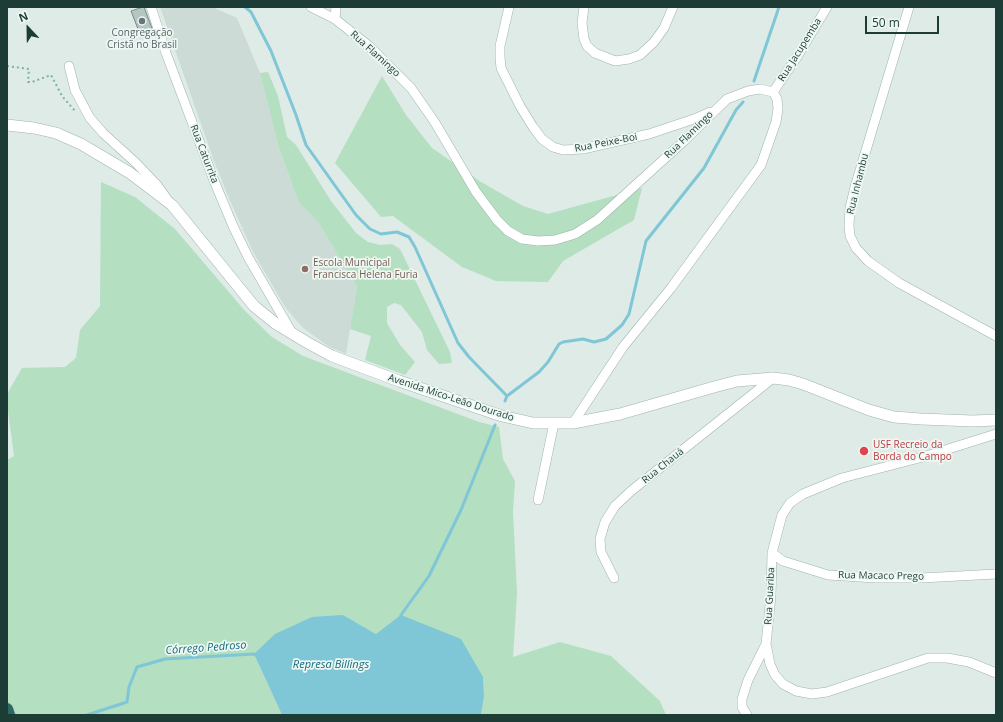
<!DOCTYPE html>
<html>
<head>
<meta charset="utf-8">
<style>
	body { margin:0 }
	#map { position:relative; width:1003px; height:722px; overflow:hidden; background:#deebe6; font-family:"Open Sans",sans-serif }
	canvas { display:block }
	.frame { position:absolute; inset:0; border:8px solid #1d3c35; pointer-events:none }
	.north { position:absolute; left:8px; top:8px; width:40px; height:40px; -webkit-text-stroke:3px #eef8f3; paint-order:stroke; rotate:338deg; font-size:11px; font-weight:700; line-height:16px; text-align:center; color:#1d3c35 }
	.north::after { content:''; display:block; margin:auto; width:14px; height:18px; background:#1d3c35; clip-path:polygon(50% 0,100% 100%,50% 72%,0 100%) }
	.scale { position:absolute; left:865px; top:16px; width:74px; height:18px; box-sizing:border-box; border:2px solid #1d3c35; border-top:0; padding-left:5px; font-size:12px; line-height:14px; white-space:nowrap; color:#1d3c35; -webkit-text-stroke:3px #eef8f3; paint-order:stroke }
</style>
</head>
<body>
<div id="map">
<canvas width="1003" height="722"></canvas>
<div class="frame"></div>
<div class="north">N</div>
<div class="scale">50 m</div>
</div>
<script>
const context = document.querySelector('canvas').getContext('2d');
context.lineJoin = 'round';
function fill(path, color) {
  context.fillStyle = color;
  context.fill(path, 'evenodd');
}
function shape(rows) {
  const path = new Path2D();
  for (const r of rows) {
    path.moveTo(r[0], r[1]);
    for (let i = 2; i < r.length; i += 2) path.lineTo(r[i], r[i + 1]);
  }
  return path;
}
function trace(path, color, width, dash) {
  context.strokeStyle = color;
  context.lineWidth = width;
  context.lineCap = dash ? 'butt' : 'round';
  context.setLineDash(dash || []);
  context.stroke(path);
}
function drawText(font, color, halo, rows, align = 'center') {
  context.font = font + ' "Open Sans",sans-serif';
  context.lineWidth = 3.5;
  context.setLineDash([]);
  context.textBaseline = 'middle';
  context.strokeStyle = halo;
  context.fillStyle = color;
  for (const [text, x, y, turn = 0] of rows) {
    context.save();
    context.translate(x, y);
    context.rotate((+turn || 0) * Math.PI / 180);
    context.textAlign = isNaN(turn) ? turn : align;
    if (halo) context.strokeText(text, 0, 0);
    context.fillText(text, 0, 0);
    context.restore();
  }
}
const built = shape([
	[160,7,212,7,237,18,260,73,278,145,299,203,318,222,357,286,346,354,328,346,302,327,285,307,253,252,228,196,214,161]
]);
const green = shape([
	[268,72,278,96,287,137,296,145,331,201,356,233,368,242,380,245,392,244,400,249,450,352,452,363,439,364,427,350,422,332,401,305,394,303,387,307,387,323,400,345,415,362,405,375,365,360,371,336,350,329,357,286,318,222,299,203,278,145,260,73],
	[382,76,406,115,432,148,481,182,523,206,548,214,642,188,634,220,563,261,548,282,496,281,462,267,393,216,381,217,335,163],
	[101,182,135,197,175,229,245,311,272,337,303,356,479,422,499,427,503,459,515,481,513,512,517,593,513,657,560,642,611,656,660,701,666,715,481,715,484,696,483,677,376,634,343,615,254,654,282,715,7,715,7,460,14,456,7,403,7,394,22,368,65,367,76,358,80,330,100,306]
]);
const water = shape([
	[343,615,376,634,401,615,461,639,483,677,484,696,481,715,282,715,254,654,275,634,312,617]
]);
const stream = shape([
	[245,7,251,12,271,51,296,115,306,145,356,215,370,229,381,234,397,232,409,237,415,247,458,343,469,357,507,396],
	[754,81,779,7],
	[505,401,507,396,539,372,548,362,559,344,563,342,583,339,594,342,606,339,622,325,629,314,646,241,704,168,736,110,743,102],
	[401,618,401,615,429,576,461,510,495,425],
	[87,715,127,702,129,687,137,667,165,659,254,654,257,656]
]);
const path = shape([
	[7,66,29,69,28,82,32,82,51,75,62,96,75,111]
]);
const minor = shape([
	[151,7,166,53,215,183,233,226,248,257,292,333],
	[311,7,335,19,369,46,411,88,434,121,476,192,497,220,508,231,522,239,538,241,555,240,575,234,597,220,684,141,727,99,748,91,760,89,773,92,777,99,778,109,776,122,761,165,671,288,623,347,573,423],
	[509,7,500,46,500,57,501,68,520,106,533,127,542,139,553,147,563,150,583,149,649,134,694,119,710,112],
	[584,7,582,23,584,39,587,46,595,53,615,61,629,59,640,55,654,42,664,28,673,7],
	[909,7,855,187,850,208,849,226,850,236,856,248,868,261,899,283,996,336],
	[335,19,336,7],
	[69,66,75,90,90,118,103,133,136,163,157,185,167,199],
	[773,92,797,57,827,7],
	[996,434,923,457,842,478,803,494,790,503,782,515,772,553,771,596,766,644,770,664,775,675,783,684,796,691,812,694,827,692,928,658,947,658,969,662,996,673],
	[538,500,554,423],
	[772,553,783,561,828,575,876,578,921,578,996,574],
	[614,578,601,552,600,539,605,522,615,506,631,491,773,378],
	[747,715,742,707,742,699,748,680,766,644]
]);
const tertiary = shape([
	[7,125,34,128,56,133,81,144,130,173,172,205,254,306,275,323,308,343,332,356,399,381,502,416,533,423,573,423,620,414,714,387,737,381,773,378,789,380,803,384,869,410,894,417,921,419,973,421,996,420]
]);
const motorway = shape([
	[7,709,9,715]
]);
const wall = shape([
	[144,7,154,34,141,38,131,11]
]);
const building = shape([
	[143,7,144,7,153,31,140,34,131,11,143,7]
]);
const markers = [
	[142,21,4,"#6b7280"],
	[305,269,4,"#8d6e63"],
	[864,451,5,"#e0444e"]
];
const worshipNames = [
	["Congregação",142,33],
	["Cristã no Brasil",142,45]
];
const streetNames = [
	["Rua Jacupemba",800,50,-58],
	["Rua Flamingo",375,54,42],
	["Rua Flamingo",689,135,-44],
	["Rua Peixe-Boi",606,143,-11],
	["Rua Caturrita",204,154,69],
	["Rua Inhambu",858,184,-76],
	["Avenida Mico-Leão Dourado",451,398,18],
	["Rua Chauá",663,466,-39],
	["Rua Macaco Prego",881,576,1],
	["Rua Guariba",770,596,-87]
];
const educationNames = [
	["Escola Municipal",313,263],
	["Francisca Helena Furia",313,275]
];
const healthNames = [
	["USF Recreio da",873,445],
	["Borda do Campo",873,457]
];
const waterNames = [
	["Córrego Pedroso",206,648,-4],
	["Represa Billings",331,665]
];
fill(built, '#ccdbd5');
fill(green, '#b4dfc1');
fill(water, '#7fc6d7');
trace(stream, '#7fc6d7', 3);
trace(minor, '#a0b3ad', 10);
trace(tertiary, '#a0b3ad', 12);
trace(motorway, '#c0c8c6', 14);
trace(path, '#7bb2a3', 2, [2, 3]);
trace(minor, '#fff', 9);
trace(tertiary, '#fff', 11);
trace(motorway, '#276b60', 12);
fill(wall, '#9aaaa4');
fill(building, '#b3c6bf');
trace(building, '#7d8b86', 1);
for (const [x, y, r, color] of markers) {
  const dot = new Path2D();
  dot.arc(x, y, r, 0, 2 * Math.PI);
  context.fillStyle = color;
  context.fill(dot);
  trace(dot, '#eef8f3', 1.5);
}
drawText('10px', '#5b616d', '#eef8f3', worshipNames);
drawText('10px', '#1d3c35', '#eef8f3', streetNames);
drawText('10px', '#785e54', '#eef8f3', educationNames, 'left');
drawText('10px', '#be3a42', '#eef8f3', healthNames, 'left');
drawText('italic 11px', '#12677d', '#eef8f3', waterNames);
</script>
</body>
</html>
